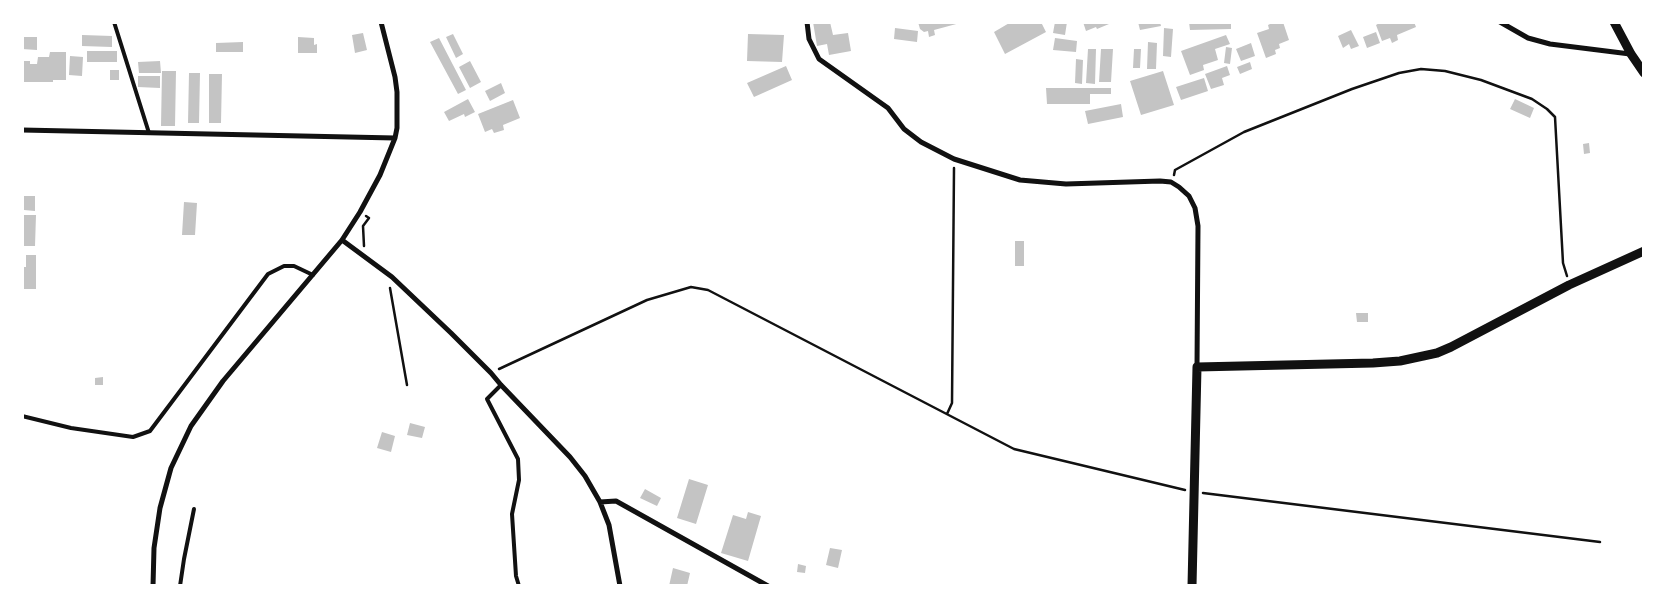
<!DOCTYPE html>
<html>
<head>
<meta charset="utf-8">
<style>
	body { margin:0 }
	#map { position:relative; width:1666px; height:608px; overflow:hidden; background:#fff; font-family:"Asap Condensed",sans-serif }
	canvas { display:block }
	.frame { position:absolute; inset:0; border:24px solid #fff; pointer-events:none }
</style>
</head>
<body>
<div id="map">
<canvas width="1666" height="608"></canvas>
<div class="frame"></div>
</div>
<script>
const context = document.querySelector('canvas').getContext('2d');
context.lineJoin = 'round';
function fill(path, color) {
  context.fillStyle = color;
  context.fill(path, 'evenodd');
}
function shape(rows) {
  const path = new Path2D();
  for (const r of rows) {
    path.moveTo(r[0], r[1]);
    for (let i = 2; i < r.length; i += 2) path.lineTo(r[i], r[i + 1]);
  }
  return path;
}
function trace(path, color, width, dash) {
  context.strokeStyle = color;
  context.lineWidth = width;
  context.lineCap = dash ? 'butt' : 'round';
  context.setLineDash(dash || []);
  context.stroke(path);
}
const building = shape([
	[813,22,830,22,833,35,848,33,851,51,829,55,827,44,817,46],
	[918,22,960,22,960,23,934,30,935,35,929,37,928,31,924,32,920,29],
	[1011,22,1041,22,1046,32,1005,54,994,32],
	[1055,22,1067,22,1065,35,1053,33],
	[1083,22,1108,22,1109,24,1097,29,1096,27,1086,31],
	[1138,22,1160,22,1161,26,1140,30],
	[1189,22,1231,22,1231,29,1190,30],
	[1274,22,1283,22,1289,40,1279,44,1280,48,1275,50,1276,54,1266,58,1257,33,1269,29,1268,25],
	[1381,22,1414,22,1416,27,1397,35,1398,40,1392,43,1390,38,1382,41,1376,25],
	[895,28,918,31,917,42,894,39],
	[1164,28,1173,29,1171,57,1163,56],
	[1351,30,1359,46,1351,49,1349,44,1343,48,1338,36],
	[1376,32,1380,43,1367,48,1363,37],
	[363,33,367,50,355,53,352,35],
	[453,34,463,54,456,58,446,37],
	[748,34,784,35,782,62,747,61],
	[82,35,112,36,112,47,82,46],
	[1226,35,1230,44,1215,49,1218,60,1203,65,1204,70,1190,75,1181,51],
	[22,37,37,37,37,50,22,49],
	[298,37,314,38,314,45,317,44,317,53,298,53],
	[439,38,466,90,458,94,430,42],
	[1055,38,1077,41,1076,52,1053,50],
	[243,42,243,52,216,52,216,43],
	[1148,42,1157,43,1156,69,1147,69],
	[1251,43,1255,56,1241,61,1236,49],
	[1226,47,1232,48,1230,64,1224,63],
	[1088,49,1096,49,1095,84,1086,83],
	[1101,49,1113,49,1111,82,1099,82],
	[1134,49,1141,49,1140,68,1133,68],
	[87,51,117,51,117,62,87,62],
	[50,52,66,52,66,80,53,80,53,82,22,82,22,61,30,61,30,64,37,64,38,57,49,57],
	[70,56,83,57,82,76,69,75],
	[1076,59,1083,60,1082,84,1075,83],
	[160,61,161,73,139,73,138,62],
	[470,61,481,82,470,88,459,67],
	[1250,62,1252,69,1240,74,1237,67],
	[786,66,792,80,754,97,747,83],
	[1227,66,1230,75,1222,78,1224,85,1211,89,1205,74],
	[110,70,119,70,119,80,110,80],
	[162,71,176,71,175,126,161,126],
	[1163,71,1174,105,1141,115,1130,81],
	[189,73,200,73,199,123,188,123],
	[209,74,222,74,221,123,209,123],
	[138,76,160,76,160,88,138,87],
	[1204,78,1208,91,1181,100,1176,87],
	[501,83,505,93,490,101,485,91],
	[1046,88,1111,88,1111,94,1090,94,1090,104,1047,104],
	[468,99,475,112,465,117,464,114,449,121,444,112],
	[1515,99,1534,108,1530,118,1510,109],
	[513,100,520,118,503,125,504,130,494,133,492,129,485,132,478,114],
	[1121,104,1123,117,1088,124,1085,111],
	[1589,143,1590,153,1584,154,1583,144],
	[24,196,35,196,35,211,24,210],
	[184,202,197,203,195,235,182,235],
	[22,215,36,215,35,246,22,246],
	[1015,241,1024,241,1024,266,1015,266],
	[26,255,36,255,36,289,22,289,22,267,26,267],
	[1356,313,1368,313,1368,322,1357,322],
	[103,377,103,385,95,385,95,378],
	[410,423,425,427,422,438,407,435],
	[382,432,395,436,391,452,377,448],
	[689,479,708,485,696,524,677,518],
	[645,489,661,498,657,506,640,498],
	[748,512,761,516,748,561,721,553,733,515,746,519],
	[830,548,842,550,838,568,826,565],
	[798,564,806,566,805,573,797,572],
	[673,568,690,573,687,586,669,586]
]);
const path = shape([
	[1174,175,1175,170,1244,132,1352,89,1399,73,1421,69,1445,71,1481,80,1532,99,1547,109,1555,117,1563,263,1567,276],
	[364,246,363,226,369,218,366,216],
	[390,288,407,385],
	[499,369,647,300,691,287,708,290,1014,449,1185,490],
	[947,414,952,403,954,168],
	[1203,493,1600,542]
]);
const service = shape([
	[114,22,149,133],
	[501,385,487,399,518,459,519,480,512,514,516,576,519,586],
	[22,416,71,428,133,437,150,431,268,274,284,266,294,266,313,275],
	[180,586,184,559,194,509]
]);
const minor = shape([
	[807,22,809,39,819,59,888,108,904,129,921,142,954,159,1020,180,1066,184,1160,181,1171,182,1179,187,1189,196,1195,208,1198,226,1197,367],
	[1500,22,1528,38,1550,44,1630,54],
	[22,130,395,138],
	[342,240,392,277,451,333,491,373,501,385,570,457,585,476,600,502,609,525,620,586],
	[600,502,616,501,768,586],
	[153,586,154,548,160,508,171,468,191,426,223,381,342,240,360,212,380,175,395,138,397,128,397,92,395,77,381,22]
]);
const tertiary = shape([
	[1614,22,1631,54,1644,73],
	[1192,586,1197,367,1373,363,1400,361,1437,353,1451,347,1569,285,1644,251]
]);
fill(building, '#c4c4c4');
trace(path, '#111', 2.5);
trace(service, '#111', 4);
trace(minor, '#111', 5);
trace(tertiary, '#111', 9);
</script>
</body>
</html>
